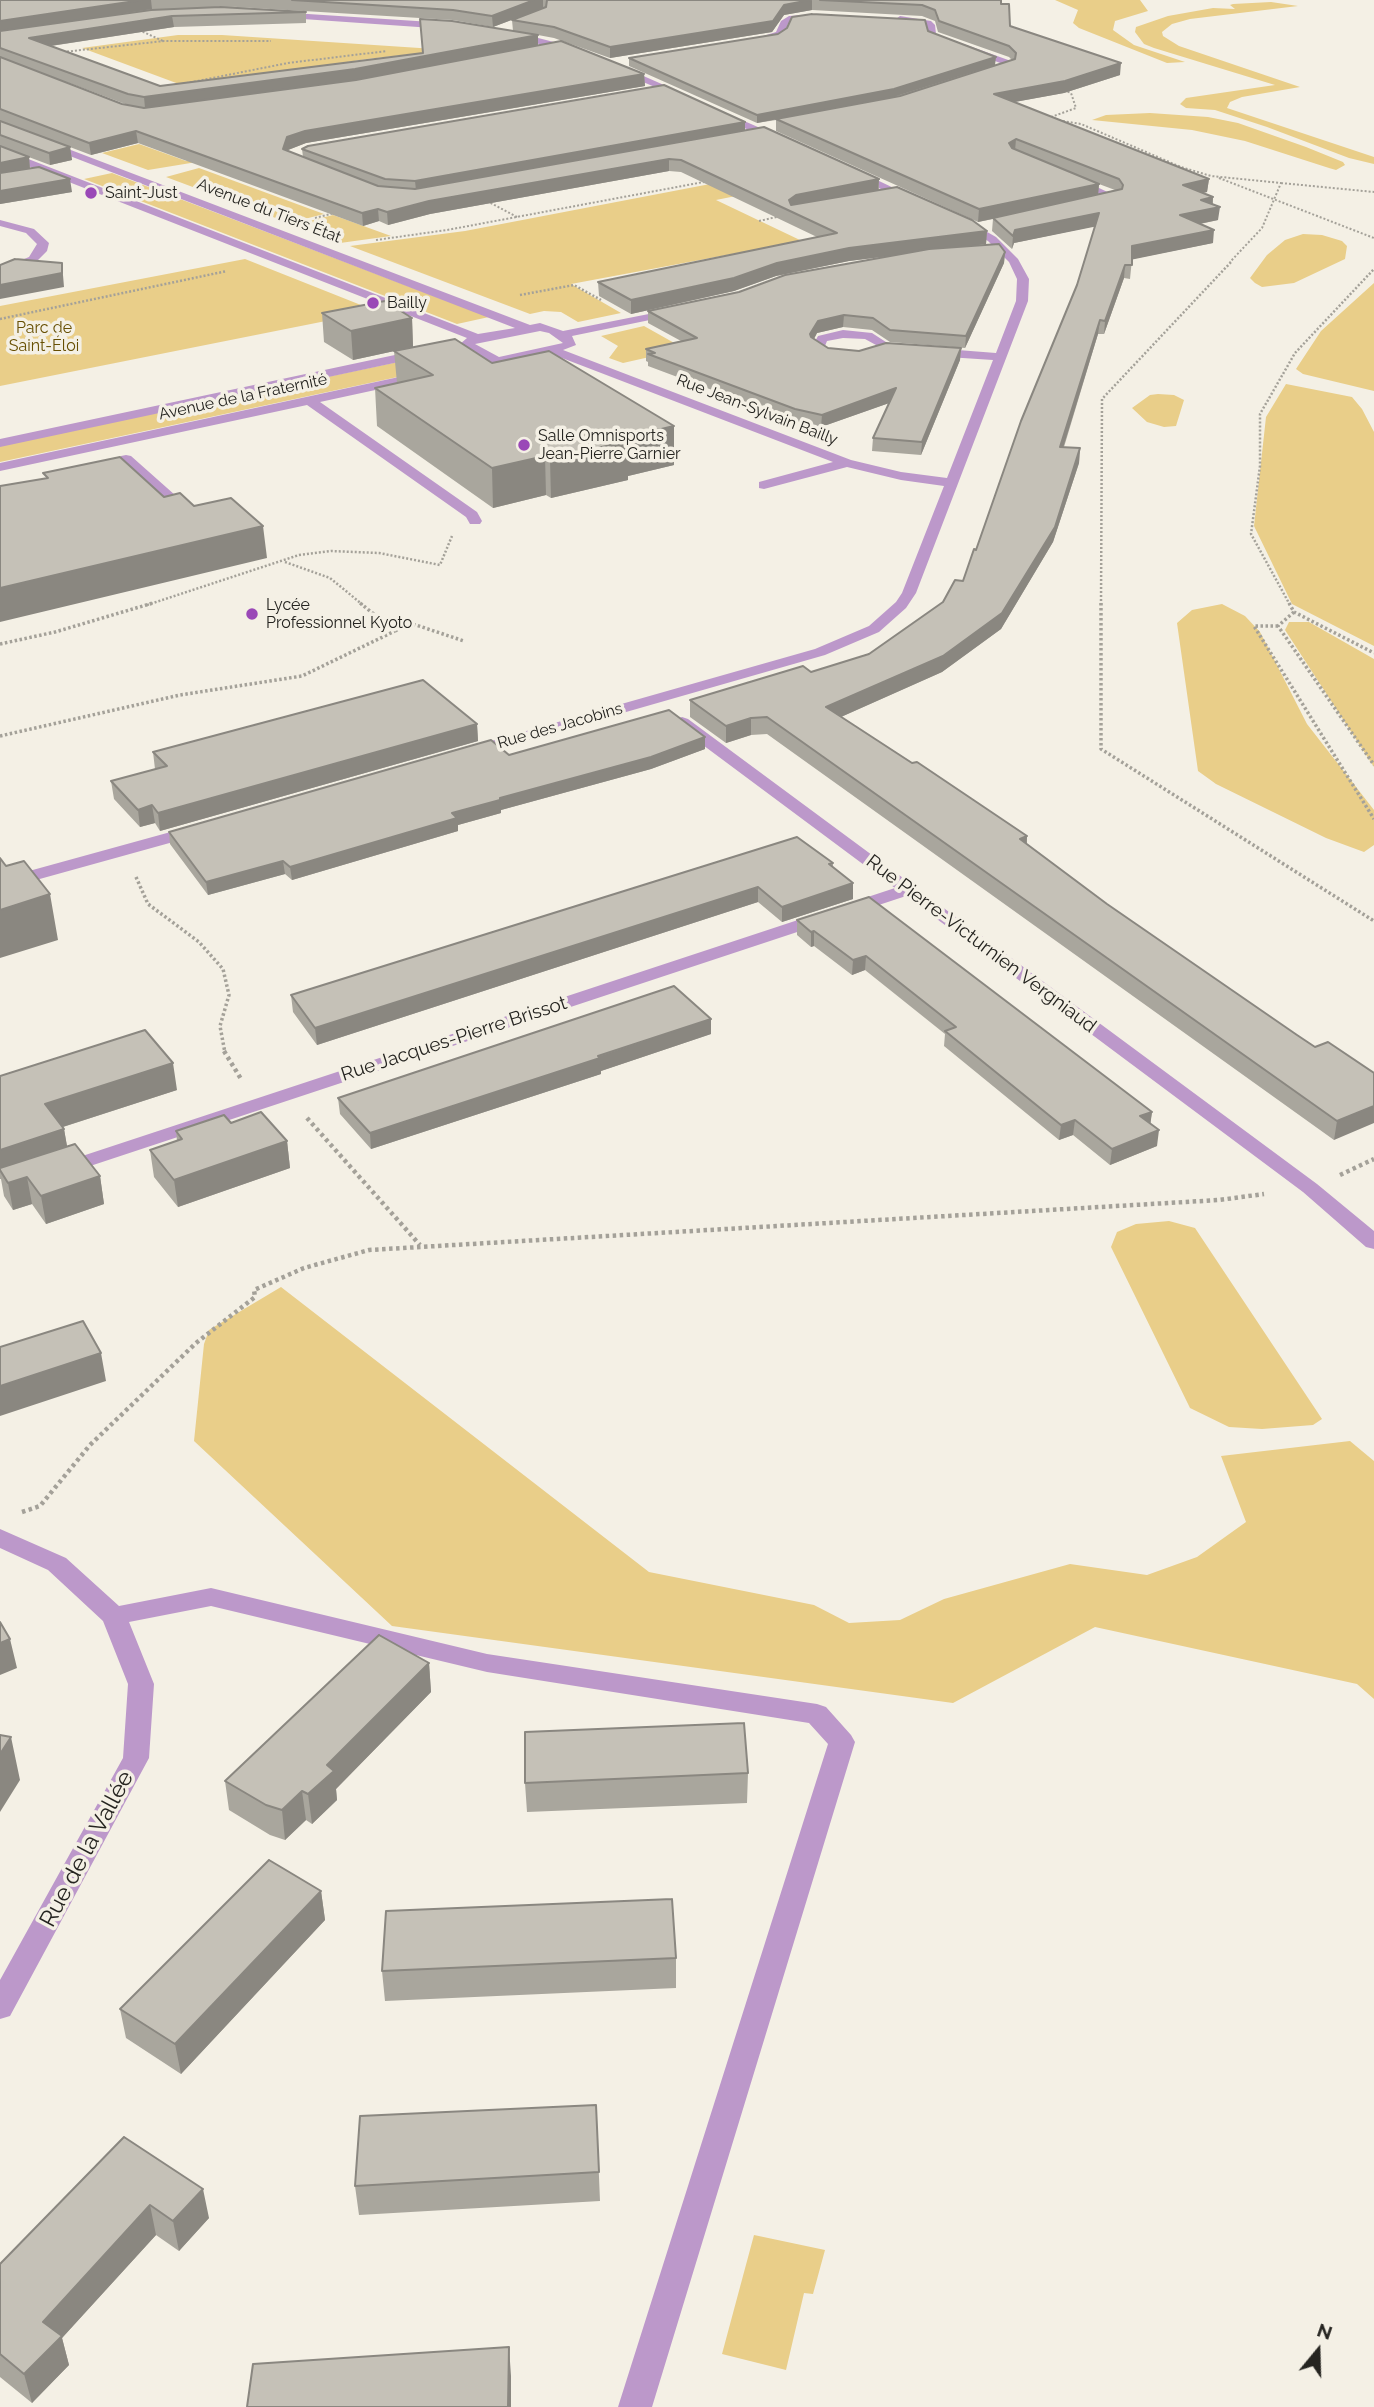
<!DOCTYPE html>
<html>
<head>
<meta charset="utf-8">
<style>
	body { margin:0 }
	#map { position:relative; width:1374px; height:2407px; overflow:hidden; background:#f4f0e5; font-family:Raleway,sans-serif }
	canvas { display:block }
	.north { position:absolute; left:1283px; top:2316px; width:70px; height:70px; -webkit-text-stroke:5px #f4f0e5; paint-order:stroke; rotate:19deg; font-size:19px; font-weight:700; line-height:28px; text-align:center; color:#252420 }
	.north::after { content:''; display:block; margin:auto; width:24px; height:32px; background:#252420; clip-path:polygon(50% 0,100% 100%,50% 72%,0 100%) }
</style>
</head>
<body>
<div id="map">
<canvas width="1374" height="2407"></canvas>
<div class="north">N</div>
</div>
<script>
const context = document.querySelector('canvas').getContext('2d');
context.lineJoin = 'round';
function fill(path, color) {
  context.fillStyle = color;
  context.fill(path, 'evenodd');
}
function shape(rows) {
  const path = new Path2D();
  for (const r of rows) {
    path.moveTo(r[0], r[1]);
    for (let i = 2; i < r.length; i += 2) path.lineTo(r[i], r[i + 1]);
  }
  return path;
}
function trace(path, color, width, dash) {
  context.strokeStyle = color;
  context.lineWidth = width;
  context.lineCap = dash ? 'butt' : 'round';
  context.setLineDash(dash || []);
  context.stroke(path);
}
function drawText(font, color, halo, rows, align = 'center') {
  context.font = font + ' Raleway,sans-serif';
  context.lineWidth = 7;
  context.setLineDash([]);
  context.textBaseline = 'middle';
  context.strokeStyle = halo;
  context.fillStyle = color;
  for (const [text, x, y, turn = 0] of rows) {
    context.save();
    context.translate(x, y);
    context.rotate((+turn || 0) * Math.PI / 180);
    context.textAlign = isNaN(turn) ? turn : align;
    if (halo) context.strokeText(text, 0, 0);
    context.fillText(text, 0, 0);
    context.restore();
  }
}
const green = shape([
	[1055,0,1140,0,1148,11,1115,21,1113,30,1134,45,1185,62,1167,63,1079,28,1073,23,1078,10],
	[1271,2,1298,6,1190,19,1172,24,1162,32,1163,36,1179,46,1300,87,1242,97,1230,102,1227,108,1374,157,1374,164,1349,158,1267,127,1215,110,1186,108,1180,104,1186,98,1275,85,1154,48,1144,44,1135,32,1136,27,1168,16,1213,8,1235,9,1230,5,1233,4],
	[178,35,222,35,450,50,367,59,187,87,82,48],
	[1150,113,1208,117,1238,123,1306,147,1343,162,1345,165,1336,170,1329,168,1245,141,1192,130,1092,120,1106,115],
	[139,144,186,161,209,160,148,170,102,153],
	[804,166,831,177,716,200,802,241,571,284,621,313,578,322,561,312,544,311,530,314,350,246,465,231],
	[199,168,324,214,289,223,166,177],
	[112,173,489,317,457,324,84,179],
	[333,215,391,236,340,243,294,225],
	[1303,234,1322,235,1342,241,1347,246,1345,259,1294,283,1262,287,1255,283,1250,278,1267,255,1285,240],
	[245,259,376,311,0,386,0,306],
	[1374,283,1374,391,1303,374,1296,369,1321,331],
	[644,326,685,349,623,363,609,358,618,346,601,336],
	[431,355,449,366,0,462,0,446],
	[1286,384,1352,397,1362,409,1374,432,1374,646,1292,604,1254,526,1266,417],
	[1158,394,1174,395,1184,400,1176,426,1164,427,1147,422,1132,408,1150,395],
	[1222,604,1245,616,1260,632,1307,724,1374,810,1374,845,1364,852,1326,838,1216,784,1198,771,1177,623,1192,610],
	[1289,622,1309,622,1374,659,1374,767,1285,630],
	[1169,1221,1195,1228,1322,1419,1313,1425,1262,1429,1229,1427,1190,1408,1111,1247,1117,1232,1136,1224],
	[281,1287,649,1572,814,1605,849,1623,900,1620,944,1599,1070,1564,1147,1575,1197,1557,1246,1522,1221,1456,1350,1441,1374,1461,1374,1699,1357,1684,1095,1627,953,1703,392,1626,194,1441,204,1344,209,1330],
	[754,2235,825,2250,813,2294,804,2293,786,2370,722,2354]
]);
const pathFar3 = shape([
	[139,30,163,41],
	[63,52,164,41,271,41],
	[182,84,288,63,387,51],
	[1051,117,1076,108,1071,93,1063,90],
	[1051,119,1081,124,1181,167,1211,176,1281,183,1262,228,1230,262],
	[1219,178,1374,238],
	[1281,183,1374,192],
	[487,201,517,217],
	[315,218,334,213],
	[759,221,781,216],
	[376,240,447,230,709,181]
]);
const pathFar2 = shape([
	[520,295,574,285,601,300],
	[0,319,227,271],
	[285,562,330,578,363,605],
	[147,605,299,555,331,551,379,553,440,565,452,536],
	[1101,605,1102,399,1232,261],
	[1290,605,1251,534,1260,466,1260,414,1295,353,1374,269]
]);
const pathFar1 = shape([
	[360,603,395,631,410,623,464,641],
	[1101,603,1101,749,1374,921],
	[1289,603,1294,612,1374,653],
	[1294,612,1278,626,1374,765],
	[1278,626,1254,626,1374,819],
	[0,644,55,632,153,603],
	[0,736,180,695,302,676,395,631],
	[136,877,148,904,199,942,223,969,229,995,220,1026,225,1053]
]);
const path = shape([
	[224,1051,241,1079],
	[307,1118,420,1245],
	[1340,1175,1374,1159],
	[22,1512,40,1506,90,1445,196,1343,255,1297,254,1290,304,1268,369,1250,1219,1200,1264,1194]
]);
const minor = shape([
	[277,12,447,23,451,26,447,29,274,17,273,15,277,12],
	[819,14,823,17,822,19,794,21,788,24,783,36,756,43,751,40,776,32,781,21,789,16,819,14],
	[900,16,931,21,935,25,936,34,1011,61,1012,68,987,76,987,72,1003,64,929,37,927,26,897,21,896,19,900,16],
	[511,31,581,49,583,51,578,54,508,36,506,34,511,31],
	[617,67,623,67,689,96,681,98,617,71,617,67],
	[719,110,783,138,784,140,775,142,716,115,714,113,719,110],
	[0,123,530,325,540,323,563,331,679,308,679,314,572,336,576,345,563,350,851,460,901,472,947,478,993,360,932,356,926,352,932,348,996,353,1016,301,1017,279,1009,262,988,241,958,224,958,220,966,220,996,237,1018,259,1029,279,1028,301,916,593,906,608,879,632,825,655,469,757,461,752,463,749,815,649,869,626,896,602,902,593,944,486,901,480,847,467,764,489,759,488,759,482,833,462,549,353,499,365,489,364,462,347,460,344,467,338,0,155,0,148,478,334,515,328,0,129,0,123],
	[540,331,549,333,563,343,499,357,475,344,540,331],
	[850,171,858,171,919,200,910,202,850,175,850,171],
	[1068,177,1076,177,1120,198,1103,206,1095,206,1095,202,1106,198,1068,181,1068,177],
	[0,220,34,229,49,243,47,251,37,261,0,276,0,269,29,257,37,244,26,233,0,226,0,220],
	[843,330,872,333,889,344,883,355,859,361,829,358,812,347,818,336,843,330],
	[843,338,865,339,876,345,874,350,859,353,836,352,825,346,827,341,843,338],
	[423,349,427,350,427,356,0,447,0,439,423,349],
	[422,372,426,373,426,379,320,402,477,512,482,521,480,524,470,524,466,517,307,405,0,471,0,463,422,372],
	[126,455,131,456,193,511,193,517,183,517,121,462,121,456,126,455],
	[682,717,688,719,1317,1184,1374,1231,1374,1249,1366,1247,1303,1192,906,896,69,1173,55,1173,52,1169,55,1165,895,888,676,725,674,722,676,719,682,717],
	[196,825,202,826,205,830,202,834,0,890,0,879,196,825],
	[0,1529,66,1558,119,1606,211,1588,487,1654,817,1704,826,1707,851,1735,855,1742,652,2407,618,2407,828,1744,809,1723,487,1672,211,1606,129,1622,154,1684,149,1758,10,2016,0,2019,0,1980,123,1758,128,1684,103,1621,48,1570,0,1548,0,1529]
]);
const wall = shape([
	[0,0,1001,0,1001,4,1010,26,1120,75,1064,93,1014,102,1209,179,1207,192,1203,193,1213,197,1213,204,1218,220,1200,224,1213,243,1132,259,1130,279,1124,278,1104,334,1098,334,1064,447,1080,448,1079,463,1053,542,1001,629,942,672,841,717,1027,836,1027,844,1107,904,1297,1035,1315,1047,1374,1073,1334,1140,767,734,751,735,726,743,690,717,690,700,811,672,869,654,943,602,963,581,976,550,1077,285,1095,226,1014,243,1012,249,992,231,993,219,978,222,776,131,776,120,757,123,629,66,629,58,928,31,995,65,896,97,1012,60,1009,57,938,32,935,21,922,16,812,10,784,15,772,32,610,58,554,38,522,32,538,45,644,74,645,86,306,143,288,150,288,151,303,157,302,149,745,122,745,130,879,179,879,190,987,231,986,244,965,247,1005,252,1004,263,965,348,890,342,872,330,843,327,817,333,814,339,828,348,859,351,961,348,960,360,921,455,872,451,873,438,889,403,821,427,795,421,648,366,648,362,646,361,646,349,681,341,648,323,648,311,739,292,890,256,849,261,776,276,734,291,631,314,599,296,598,282,817,237,681,172,669,171,430,214,388,225,379,221,363,226,138,143,91,155,1,121,70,147,72,160,50,165,2,147,29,157,30,169,72,192,0,204],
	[221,6,453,20,493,27,543,8,512,20,513,31,422,53,160,86,51,46,174,27,306,23,306,12],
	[64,81,128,105,122,104],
	[1099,184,1115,190,1098,194],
	[322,313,412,318,413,347,353,360,324,342],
	[394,351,492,363,674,465,628,476,628,480,551,498,546,495,493,508,377,426,375,388,397,383],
	[477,724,478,741,160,831,155,823,140,827,114,799,111,781,155,769,153,752],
	[705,737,705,749,651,769,501,810,501,813,458,825,458,831,292,880,285,874,208,895,170,844,169,832,509,755],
	[833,863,833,867,853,883,853,899,782,922,758,902,317,1045,293,1012,291,995],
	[869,897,1152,1112,1150,1124,1157,1146,1110,1165,1073,1135,1059,1140,944,1046,945,1034,865,970,852,975,814,946,811,947,797,935,797,920],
	[711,1019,711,1034,601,1071,601,1074,371,1149,340,1114,338,1098],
	[0,1076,177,1090,63,1127,64,1129,67,1147,100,1176,104,1204,46,1224,32,1204,13,1210,4,1196,1,1179,0,1179],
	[231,1123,287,1141,290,1168,178,1207,154,1177,150,1150,177,1141,176,1131],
	[429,1663,431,1692,336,1789,337,1800,312,1824,306,1820,285,1840,270,1835,229,1810,225,1781],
	[748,1773,747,1803,527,1812,525,1783],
	[321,1891,325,1920,181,2074,126,2038,120,2009],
	[676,1958,676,1988,385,2001,382,1971],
	[596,2105,600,2201,359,2215,355,2186],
	[124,2137,209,2218,179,2251,156,2235,62,2338,69,2365,32,2403,0,2377,0,2264]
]);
const shadedWall = shape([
	[142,0,151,0,152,9,0,32,0,21],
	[534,0,543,0,543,8,493,27,492,16],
	[812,0,812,10,784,15,772,32,610,58,610,47,784,5],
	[172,16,174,27,30,49,29,38],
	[538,35,538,46,356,80,145,108,144,97],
	[996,57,995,65,893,97,757,123,757,115],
	[1121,63,1120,75,1064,93,993,106,994,94],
	[644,74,645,86,306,143,288,150,284,161,283,149,287,137,305,131],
	[745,122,745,131,416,190,415,181],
	[136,131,138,143,91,155,89,143],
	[1016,139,1015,151,1008,155,1009,143],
	[70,147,72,160,50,165,49,153],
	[29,157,30,170,0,175,0,163],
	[669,159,669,171,430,214,388,225,387,212,429,201],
	[70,179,72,192,0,204,0,191],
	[879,179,878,191,789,210,789,200,796,195],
	[1209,179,1207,192,1182,197,1183,185],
	[1099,184,1098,196,978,222,979,209],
	[1213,197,1212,208,1220,207,1218,220,1179,228,1180,215,1201,200],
	[378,209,379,221,363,226,362,213],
	[1099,213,1098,226,1014,243,1012,249,1013,236,1015,230],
	[1214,230,1213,243,1130,260,1132,246],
	[987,231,986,244,849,261,776,276,734,291,631,314,631,300,777,263,849,248],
	[1005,252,1004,263,965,348,966,336],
	[62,263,64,287,0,299,0,285],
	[1125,265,1124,278,1104,334,1105,321],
	[844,315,843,327,817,333,810,346,810,334,818,321],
	[412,318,413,347,353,360,351,331],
	[1100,320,1098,334,1059,461,1060,447],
	[961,348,960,360,921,455,922,442],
	[896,388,895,401,821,427,822,415],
	[674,426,674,465,628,476,628,480,551,498,550,459,623,438],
	[1080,448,1079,463,1053,542,1001,629,942,672,825,724,826,707,943,656],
	[545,456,546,495,493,508,492,468],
	[263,526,267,558,0,622,0,588],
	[751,718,751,735,726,743,726,726],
	[477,724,478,741,160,831,158,813],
	[705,737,705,749,651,769,501,810,501,813,458,825,458,831,292,880,290,867,500,798],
	[152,805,155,823,140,827,138,810],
	[1027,836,1026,854,1020,839],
	[283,861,285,874,208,895,206,882],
	[853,883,853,899,782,922,782,907],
	[758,887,758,902,317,1045,315,1028],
	[50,894,58,940,0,958,0,910],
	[814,931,814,946,811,947,811,932],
	[866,956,865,970,852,975,853,960],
	[711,1019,711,1034,601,1071,601,1074,371,1149,370,1133],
	[173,1063,177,1090,50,1131,45,1104],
	[1374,1106,1374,1123,1334,1140,1337,1121],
	[1152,1112,1150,1127,1140,1116],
	[1075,1120,1073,1135,1059,1140,1061,1125],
	[64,1129,69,1157,0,1170,0,1150],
	[1159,1130,1157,1146,1110,1165,1112,1149],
	[287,1141,290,1168,178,1207,174,1180],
	[100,1176,104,1204,46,1224,41,1196],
	[27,1177,32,1204,13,1210,8,1183],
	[101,1353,106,1381,0,1416,0,1386],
	[10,1639,17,1668,0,1675,0,1643],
	[429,1663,431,1692,336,1789,337,1800,312,1824,308,1794,327,1765],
	[11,1737,20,1780,0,1812,0,1754],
	[302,1791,306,1820,285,1840,282,1810],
	[321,1891,325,1920,181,2074,175,2044],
	[203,2189,209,2218,179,2251,173,2221],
	[150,2205,156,2235,62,2338,69,2365,32,2403,24,2374,43,2322],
	[509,2347,511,2376,511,2407,508,2407]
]);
const building = shape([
	[0,0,142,0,0,21,0,0],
	[292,0,534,0,492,16,453,10,292,0],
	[547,0,810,0,784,5,773,21,610,47,554,27,512,20,546,7,547,0],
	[820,0,1001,0,1001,4,1009,4,1010,26,1121,63,1065,81,994,94,1209,179,1183,185,1213,197,1201,200,1220,207,1180,215,1214,230,1132,246,1132,265,1125,265,1105,321,1100,320,1060,447,1080,448,1055,527,1002,613,943,656,826,707,912,763,917,762,1027,836,1020,839,1107,904,1297,1035,1315,1047,1328,1042,1374,1073,1374,1106,1337,1121,767,717,751,718,726,726,690,700,803,666,811,672,869,654,943,602,955,580,963,581,974,549,976,550,1021,421,1077,285,1099,213,1015,230,1013,236,993,218,1122,189,1123,185,1119,179,1016,139,1009,143,1012,148,1099,184,979,209,776,119,900,96,1015,59,1016,53,1009,46,939,21,935,10,922,5,820,0],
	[220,7,306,12,172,16,29,38,160,86,423,53,420,19,452,21,538,35,355,69,144,97,128,94,0,48,0,31,151,10,220,7],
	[812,14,925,20,928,31,996,57,894,89,757,115,629,58,778,34,787,28,792,17,812,14],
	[561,41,644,74,305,131,287,137,283,149,378,186,415,189,764,127,879,179,796,195,789,200,791,205,897,187,972,220,987,231,849,248,777,263,734,278,631,300,598,282,837,233,681,160,669,159,429,201,387,212,378,209,362,213,136,131,89,143,0,109,0,57,122,104,144,108,356,80,561,41],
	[664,85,745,122,415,181,385,179,302,149,308,146,664,85],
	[0,121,70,147,49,153,0,135,0,121],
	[0,146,29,157,0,163,0,146],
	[39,167,70,179,0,191,0,173,39,167],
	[999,244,1005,252,966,336,890,330,873,318,844,315,818,321,810,334,811,337,828,348,859,351,886,343,961,348,922,442,873,438,896,388,822,415,795,409,648,354,655,353,646,349,697,338,648,311,739,292,785,275,929,249,999,244],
	[15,259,62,263,62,273,0,285,0,265,15,259],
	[385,301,412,318,351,331,322,313,385,301],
	[455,339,492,363,549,351,674,426,623,438,628,441,550,459,545,456,492,468,375,388,433,375,394,351,455,339],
	[120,457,164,497,180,493,194,506,231,498,263,526,0,588,0,486,48,478,43,473,120,457],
	[423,680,477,724,158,813,152,805,138,810,111,781,167,766,153,752,423,680],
	[669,710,705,737,651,757,500,798,500,800,452,813,457,818,290,867,283,861,206,882,169,832,491,740,509,755,669,710],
	[797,837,833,863,829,864,853,883,782,907,758,887,315,1028,291,995,797,837],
	[0,858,6,866,24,861,50,894,0,910,0,858],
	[869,897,1152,1112,1140,1116,1159,1130,1112,1149,1075,1120,1061,1125,945,1031,956,1027,866,956,853,960,814,931,811,932,797,920,869,897],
	[674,986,711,1019,598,1056,600,1058,370,1133,338,1098,674,986],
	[145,1030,173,1063,45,1104,64,1129,0,1150,0,1076,145,1030],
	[261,1112,287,1141,174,1180,150,1150,182,1139,176,1131,224,1115,231,1123,261,1112],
	[75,1144,100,1176,41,1196,27,1177,8,1183,0,1170,0,1168,75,1144],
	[83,1321,101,1353,0,1386,0,1347,83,1321],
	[0,1622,10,1639,0,1643,0,1622],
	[379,1635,429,1663,327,1765,334,1771,308,1794,302,1791,282,1810,266,1805,225,1781,379,1635],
	[744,1723,748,1773,525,1783,525,1732,744,1723],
	[0,1735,11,1737,0,1754,0,1735],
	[269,1860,321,1891,175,2044,120,2009,269,1860],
	[672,1899,676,1958,382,1971,386,1911,672,1899],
	[596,2105,599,2172,355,2186,360,2116,596,2105],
	[124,2137,203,2189,173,2221,150,2205,43,2322,62,2336,24,2374,0,2354,0,2264,124,2137],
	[509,2347,508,2407,247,2407,253,2364,509,2347]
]);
const markers = [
	[91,193,7,"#9a48b7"],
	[373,303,7,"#9a48b7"],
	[524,445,7,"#9a48b7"],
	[252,614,7,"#9a48b7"]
];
const farPoinames = [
	["Saint-Just",105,193],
	["Bailly",387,303],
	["Salle Omnisports",538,436],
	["Jean-Pierre Garnier",538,454],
	["Lycée",266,605],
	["Professionnel Kyoto",266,623]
];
const farStreetnames = [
	["Avenue du Tiers État",269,211,21],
	["Avenue de la Fraternité",243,397,-12],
	["Rue Jean-Sylvain Bailly",757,410,21],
	["Rue des Jacobins",560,726,-16]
];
const farParknames = [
	["Parc de",44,328],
	["Saint-Éloi",44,346]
];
const streetNames = [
	["Rue Pierre-Victurnien Vergniaud",981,944,37],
	["Rue Jacques-Pierre Brissot",454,1039,-18]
];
const nearStreetnames = [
	["Rue de la Vallée",87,1849,-62]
];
fill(green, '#e9ce89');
trace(pathFar3, '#a4a199', 2, [2, 2]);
trace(pathFar2, '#a4a199', 2.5, [2, 2]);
trace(pathFar1, '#a4a199', 3.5, [2.5, 2.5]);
trace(path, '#a4a199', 4.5, [3.5, 3.5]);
fill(minor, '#bc98ca');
fill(wall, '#a9a69d');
fill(shadedWall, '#8a8780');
fill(building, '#c5c1b7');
trace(building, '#8a8780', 2);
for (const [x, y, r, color] of markers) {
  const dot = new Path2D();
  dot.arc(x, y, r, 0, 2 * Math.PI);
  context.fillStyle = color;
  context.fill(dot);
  trace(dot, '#f4f0e5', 2.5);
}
drawText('16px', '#252420', '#f4f0e5', farPoinames, 'left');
drawText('16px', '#252420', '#f4f0e5', farStreetnames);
drawText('16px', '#674f02', '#f4f0e5', farParknames);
drawText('19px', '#252420', '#f4f0e5', streetNames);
drawText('23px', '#252420', '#f4f0e5', nearStreetnames);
</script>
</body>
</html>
